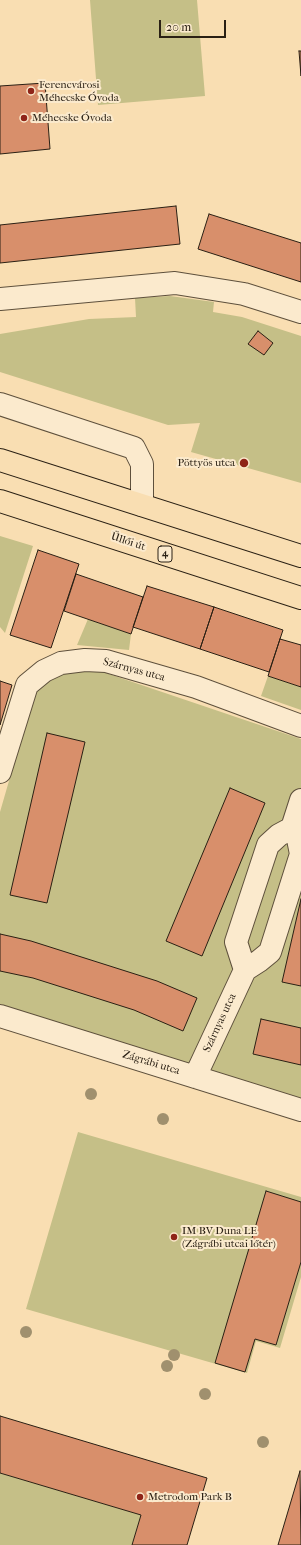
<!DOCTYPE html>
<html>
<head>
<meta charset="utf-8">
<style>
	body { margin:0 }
	#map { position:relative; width:301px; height:1545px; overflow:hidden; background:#f9deb2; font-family:"IM FELL French Canon",serif }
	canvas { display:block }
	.scale { position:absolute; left:159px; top:20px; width:67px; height:18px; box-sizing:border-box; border:2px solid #2a2014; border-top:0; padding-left:5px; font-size:12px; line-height:14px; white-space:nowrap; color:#2a2014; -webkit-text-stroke:3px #fbeacd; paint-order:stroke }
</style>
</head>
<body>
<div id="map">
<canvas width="301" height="1545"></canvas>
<div class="scale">20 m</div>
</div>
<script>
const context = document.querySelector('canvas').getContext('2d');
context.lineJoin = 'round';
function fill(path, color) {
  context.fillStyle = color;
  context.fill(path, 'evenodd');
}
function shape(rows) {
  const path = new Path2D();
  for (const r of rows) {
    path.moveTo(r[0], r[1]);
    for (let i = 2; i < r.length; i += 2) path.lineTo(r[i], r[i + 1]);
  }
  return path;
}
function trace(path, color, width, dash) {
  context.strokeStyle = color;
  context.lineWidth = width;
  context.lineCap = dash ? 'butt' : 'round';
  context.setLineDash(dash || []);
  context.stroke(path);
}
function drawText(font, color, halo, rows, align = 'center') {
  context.font = font + ' "IM FELL French Canon",serif';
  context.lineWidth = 4;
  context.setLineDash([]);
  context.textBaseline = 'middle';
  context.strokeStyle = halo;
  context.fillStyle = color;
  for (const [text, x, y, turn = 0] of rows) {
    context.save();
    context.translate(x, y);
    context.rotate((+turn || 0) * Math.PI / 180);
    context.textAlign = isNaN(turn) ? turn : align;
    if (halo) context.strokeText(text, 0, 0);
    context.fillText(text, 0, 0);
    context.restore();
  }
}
const green = shape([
	[90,0,197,0,205,96,98,105],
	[170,296,214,302,213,312,242,317,301,336,301,483,191,452,200,423,168,425,0,372,0,334,89,319,136,317,135,298],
	[0,536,33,546,5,633,0,627],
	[88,619,131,634,129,650,77,645],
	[61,663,103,672,301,739,301,1098,199,1068,0,1004,0,812,28,715,19,711],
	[268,676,301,687,301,710,261,696],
	[78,1132,301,1197,301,1277,280,1348,256,1341,247,1373,26,1309],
	[0,1473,141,1515,132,1545,0,1545]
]);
const building = shape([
	[299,51,301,51,301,76,299,51],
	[45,83,50,149,0,154,0,86,45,83],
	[176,206,180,244,0,263,0,225,176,206],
	[209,214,301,243,301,282,198,249,209,214],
	[258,331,273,343,264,355,248,344,258,331],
	[38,550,79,564,51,648,10,635,38,550],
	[76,574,143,597,131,634,64,611,76,574],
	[147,586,214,607,200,649,133,627,147,586],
	[214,607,283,630,269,672,200,649,214,607],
	[280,639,301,645,301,687,268,676,280,639],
	[0,681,12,685,0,725,0,681],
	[47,733,85,742,47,903,10,895,47,733],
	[230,788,265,803,202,956,166,941,230,788],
	[301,899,301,986,282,982,301,899],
	[0,934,31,941,157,981,197,998,183,1031,134,1010,33,978,0,971,0,934],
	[261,1019,301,1028,301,1065,253,1054,261,1019],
	[266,1191,301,1202,301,1262,276,1345,255,1339,245,1372,215,1363,266,1191],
	[0,1416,207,1478,187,1545,132,1545,141,1515,0,1473,0,1416],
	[300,1471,301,1545,278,1545,300,1471]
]);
const minor = shape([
	[0,299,175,283,244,294,301,312],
	[0,404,134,448,142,464,142,505],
	[0,772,27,685,44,671,61,663,85,660,106,661,196,687,301,726],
	[292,828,301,800],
	[245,970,236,942,268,845,279,835,292,828,298,839,301,854],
	[0,1016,301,1110],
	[195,1077,245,970,259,961,270,952,301,854]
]);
const major = shape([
	[0,460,301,556],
	[0,501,301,598]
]);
const trees = [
	[91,1094],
	[163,1119],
	[26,1332],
	[174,1355],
	[167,1366],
	[205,1394],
	[263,1442]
];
const markers = [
	[31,91,4,"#8f2418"],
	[24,118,4,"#8f2418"],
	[244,463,5,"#8f2418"],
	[174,1237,4,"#8f2418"],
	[140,1497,4,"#8f2418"]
];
const shields = [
	[165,554,14]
];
const shieldNames = [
	["4",165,554]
];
const poiNames = [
	["Ferencvárosi",39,85],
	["Méhecske Óvoda",39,98],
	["Méhecske Óvoda",32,118],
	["Pöttyös utca",235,463,"right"],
	["IM BV Duna LE",182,1231],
	["(Zágrábi utcai lőtér)",182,1244],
	["Metrodom Park B",148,1497]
];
const streetNames = [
	["Üllői út",128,542,18],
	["Szárnyas utca",134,670,15],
	["Szárnyas utca",220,1023,-65],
	["Zágrábi utca",151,1063,17]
];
fill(green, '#c5bf87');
fill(building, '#d88f6b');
trace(building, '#2a2014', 1);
trace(minor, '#5e503c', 24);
trace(major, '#2a2014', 24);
trace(minor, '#fbeacd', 22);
trace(major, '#f9deb2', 22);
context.fillStyle = '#a0906e';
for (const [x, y] of trees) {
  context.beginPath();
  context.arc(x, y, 6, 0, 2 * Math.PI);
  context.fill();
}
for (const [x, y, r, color] of markers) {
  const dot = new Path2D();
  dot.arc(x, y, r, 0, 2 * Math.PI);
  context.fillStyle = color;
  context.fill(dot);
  trace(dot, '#fbeacd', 1.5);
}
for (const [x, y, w] of shields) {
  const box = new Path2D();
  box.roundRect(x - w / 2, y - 8, w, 16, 3);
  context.fillStyle = '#fbeacd';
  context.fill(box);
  trace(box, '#2a2014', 1);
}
drawText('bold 10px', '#2a2014', null, shieldNames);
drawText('11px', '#2a2014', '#fbeacd', poiNames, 'left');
drawText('11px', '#2a2014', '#fbeacd', streetNames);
</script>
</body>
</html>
